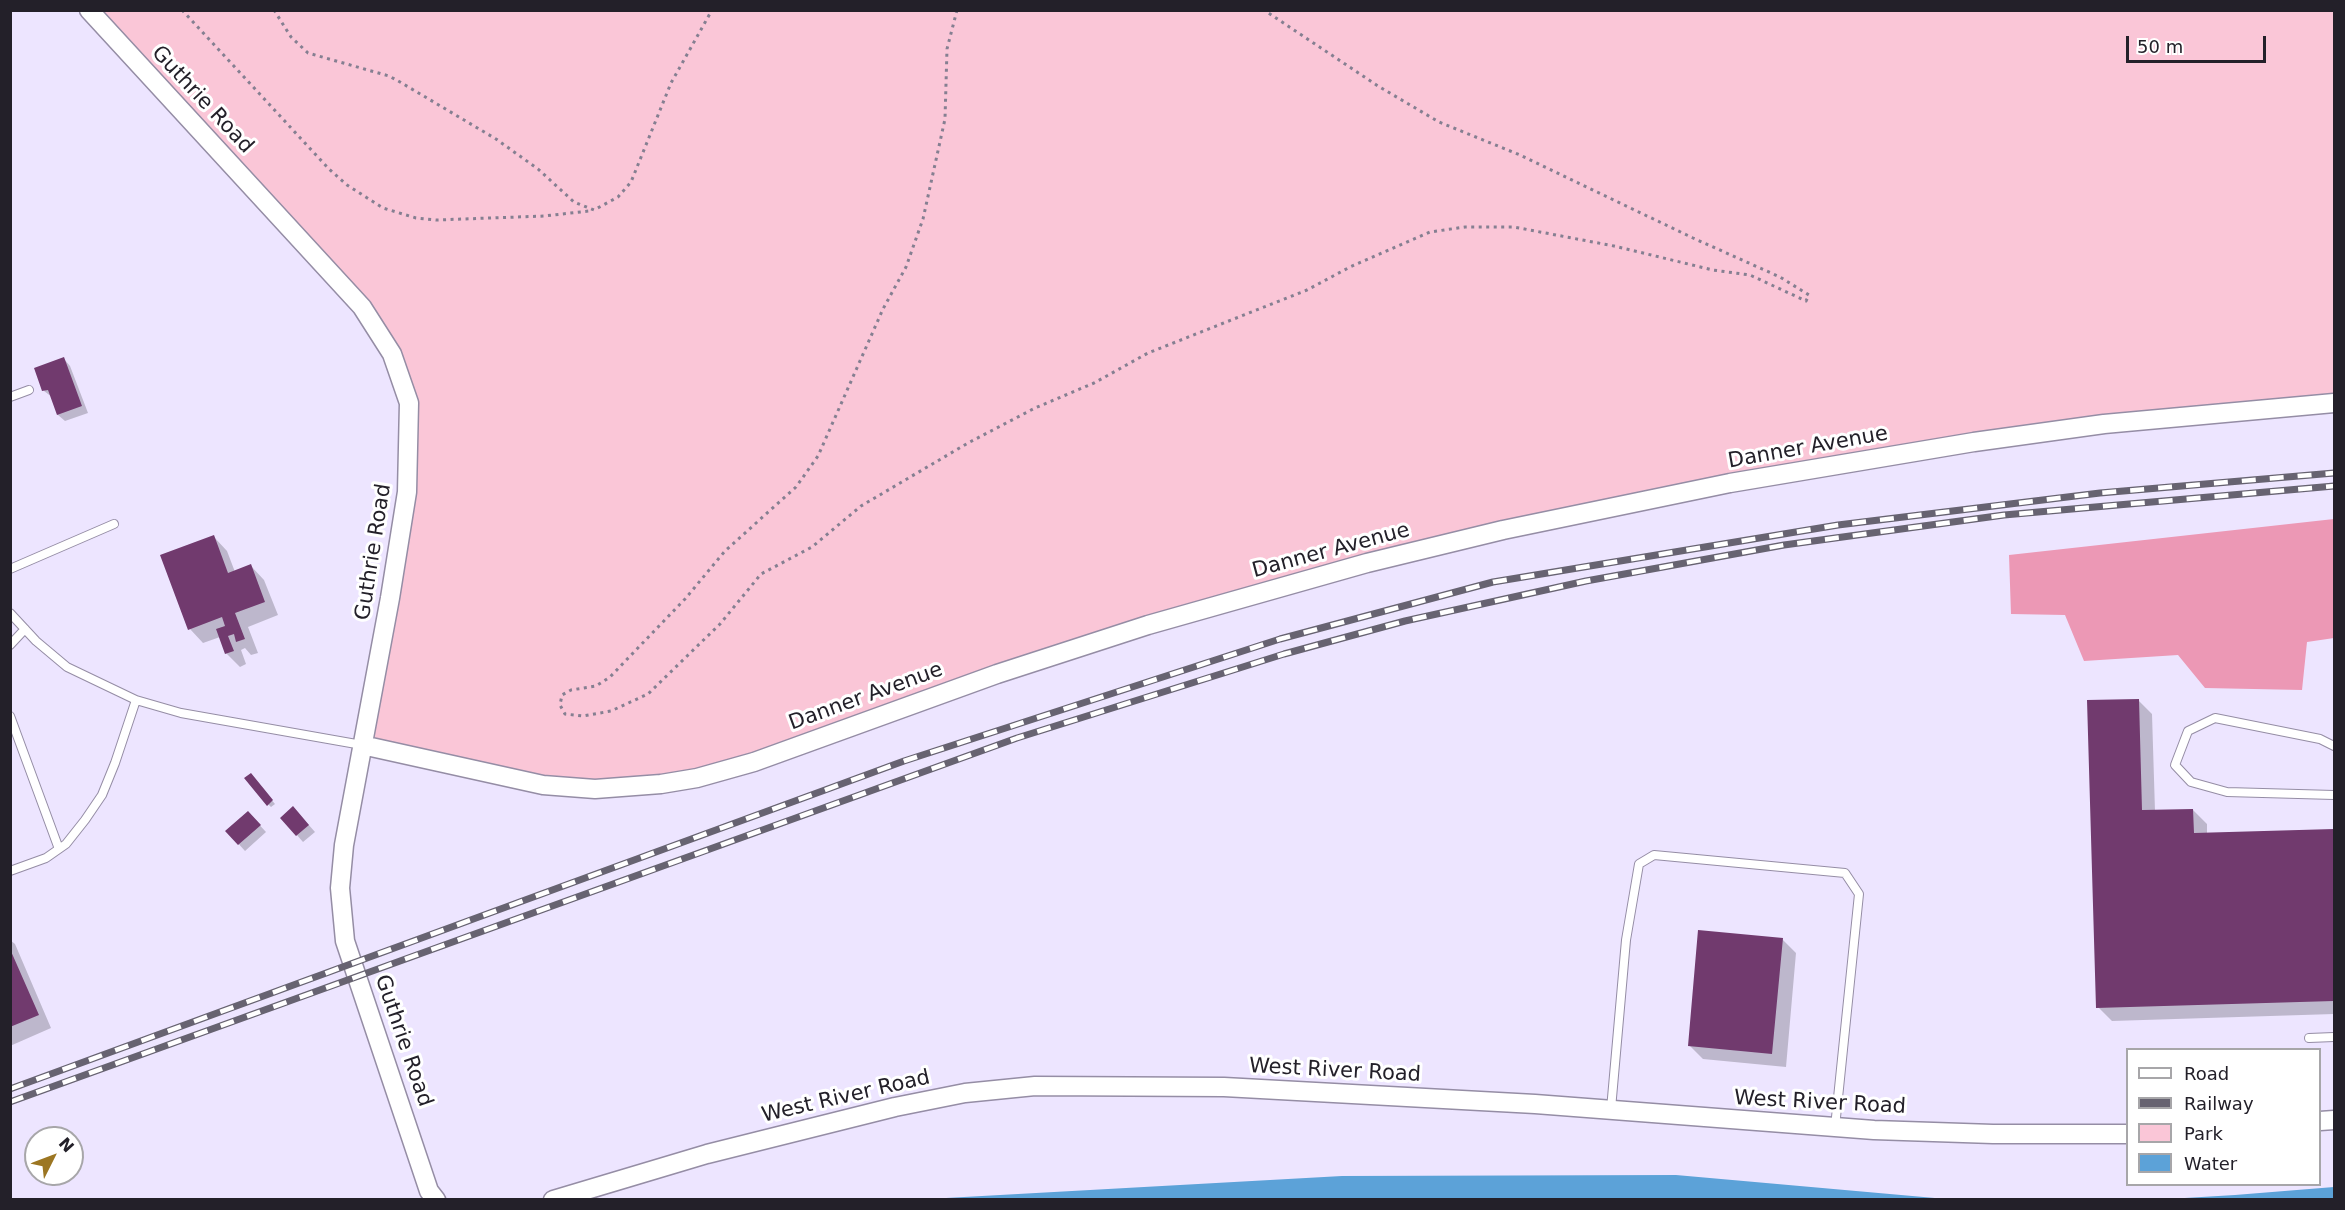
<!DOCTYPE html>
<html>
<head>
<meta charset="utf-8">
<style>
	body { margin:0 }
	#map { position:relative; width:2345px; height:1210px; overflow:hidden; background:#ede5ff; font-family:"DejaVu Sans",sans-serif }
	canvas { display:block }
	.frame { position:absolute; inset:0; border:12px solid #232029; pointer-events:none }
	.legend { position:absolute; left:2126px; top:1048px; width:195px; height:138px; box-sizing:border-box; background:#fff; border:2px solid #a7a6a9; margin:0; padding:8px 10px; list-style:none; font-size:18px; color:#232029 }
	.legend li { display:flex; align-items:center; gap:12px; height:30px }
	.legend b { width:30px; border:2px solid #a7a6a9 }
	.north { position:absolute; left:24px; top:1126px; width:60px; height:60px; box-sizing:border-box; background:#fff; border:2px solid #a7a6a9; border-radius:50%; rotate:48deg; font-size:16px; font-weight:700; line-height:24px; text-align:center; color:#232029 }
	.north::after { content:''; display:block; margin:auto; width:21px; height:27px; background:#9c7622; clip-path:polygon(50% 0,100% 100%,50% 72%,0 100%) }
	.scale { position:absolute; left:2126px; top:36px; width:140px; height:27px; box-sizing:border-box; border:3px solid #232029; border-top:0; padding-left:8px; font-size:18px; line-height:21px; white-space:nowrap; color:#232029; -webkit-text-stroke:4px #fff; paint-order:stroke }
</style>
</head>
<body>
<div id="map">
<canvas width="2345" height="1210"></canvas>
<div class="frame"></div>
<ul class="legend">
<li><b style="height:8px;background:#fff"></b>Road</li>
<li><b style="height:8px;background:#676371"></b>Railway</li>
<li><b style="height:16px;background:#fac6d7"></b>Park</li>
<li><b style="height:16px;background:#5ca2d8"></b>Water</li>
</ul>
<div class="north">N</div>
<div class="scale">50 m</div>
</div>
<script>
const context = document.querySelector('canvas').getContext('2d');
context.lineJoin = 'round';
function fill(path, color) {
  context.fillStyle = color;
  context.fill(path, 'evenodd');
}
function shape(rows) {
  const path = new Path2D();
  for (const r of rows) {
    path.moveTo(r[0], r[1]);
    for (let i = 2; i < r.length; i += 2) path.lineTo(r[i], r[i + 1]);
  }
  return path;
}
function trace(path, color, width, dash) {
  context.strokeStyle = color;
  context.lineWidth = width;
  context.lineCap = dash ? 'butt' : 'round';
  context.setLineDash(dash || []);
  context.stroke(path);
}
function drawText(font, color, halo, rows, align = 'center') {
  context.font = font + ' "DejaVu Sans",sans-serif';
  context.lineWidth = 6;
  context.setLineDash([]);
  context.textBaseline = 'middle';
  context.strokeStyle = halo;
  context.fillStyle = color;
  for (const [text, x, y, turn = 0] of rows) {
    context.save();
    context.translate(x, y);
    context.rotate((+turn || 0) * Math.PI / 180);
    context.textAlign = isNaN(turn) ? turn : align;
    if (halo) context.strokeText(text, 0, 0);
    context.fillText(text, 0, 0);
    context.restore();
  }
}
const green = shape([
	[89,11,2334,11,2334,403,1974,442,1367,563,754,762,595,789,362,745,410,463,392,354]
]);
const forest = shape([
	[2334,519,2334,638,2307,642,2302,690,2205,688,2178,655,2084,661,2065,615,2011,614,2009,555]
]);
const water = shape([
	[1676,1175,1946,1199,928,1199,1342,1176],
	[2334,1187,2334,1199,2168,1199,2235,1195]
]);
const shadow = shape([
	[64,359,70,366,88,413,65,421,58,415,52,397,44,391],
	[214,537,227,551,235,572,251,566,264,580,278,615,248,627,258,653,251,655,245,648,241,650,246,664,240,667,226,653,220,637,203,643,190,629],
	[2138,700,2152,714,2155,811,2193,810,2207,824,2207,834,2334,830,2334,1014,2112,1021,2098,1007],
	[253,778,275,804,271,807,268,804],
	[300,815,315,832,303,842,282,818],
	[254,819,266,832,245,851,227,831],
	[1782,939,1796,953,1786,1067,1703,1059,1689,1045],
	[10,940,15,944,51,1028,10,1046]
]);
const building = shape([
	[64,357,82,406,57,415,48,390,42,391,34,368],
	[214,535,228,573,251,564,265,602,235,613,245,639,236,642,234,634,228,636,234,651,225,654,216,629,225,626,222,617,188,630,160,555],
	[2139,699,2142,810,2193,809,2194,833,2334,829,2334,1001,2096,1008,2087,700],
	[251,773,273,800,267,806,244,778],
	[293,806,309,825,296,836,280,818],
	[248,811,261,825,238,845,225,831],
	[1698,930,1783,938,1772,1054,1688,1046],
	[10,949,39,1015,10,1027]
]);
const path = shape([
	[182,10,329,169,347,185,383,208,416,218,436,220,544,216,589,211],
	[274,10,291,37,308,53,389,76,400,82,496,139,538,169,574,202,594,210,618,197,631,182,671,83,712,10],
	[957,10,947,49,945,119,923,219,906,267,883,309,818,456,796,487,725,551,685,599,610,677,596,686,571,690,562,695,560,705,565,714,583,716,611,711,648,694,720,624,761,574,812,547,861,506,968,443,1035,408,1094,383,1148,353,1307,290,1350,267,1430,232,1465,227,1514,227,1614,246,1713,270,1750,275,1806,301,1809,295,1780,277,1693,238,1520,155,1439,122,1378,86,1264,10]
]);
const service = shape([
	[10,397,29,390],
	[10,569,114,524],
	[10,613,36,641,67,667,136,700,181,713,362,745],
	[10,645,25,629],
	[10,716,59,849],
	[2334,746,2320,739,2215,718,2188,731,2175,765,2191,782,2227,792,2334,795],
	[10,871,46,858,66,844,85,820,102,795,115,763,136,700],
	[2309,1038,2334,1037],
	[1611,1109,1626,940,1639,864,1654,855,1845,873,1859,894,1835,1127]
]);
const tertiary = shape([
	[89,10,362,307,392,354,409,403,407,492,390,598,344,845,340,888,345,941,429,1191,436,1200],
	[362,745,543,785,595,789,661,784,697,778,754,762,997,674,1148,625,1367,563,1503,530,1730,483,1974,442,2104,424,2334,403],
	[2320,1121,2334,1120],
	[553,1200,707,1154,895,1107,965,1093,1035,1086,1224,1087,1535,1104,1874,1130,1993,1134,2128,1134]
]);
const rail = shape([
	[10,1089,904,761,1280,639,1493,582,1838,525,2100,493,2334,473],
	[10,1102,1017,738,1284,654,1405,621,1586,581,1784,545,2004,515,2334,486]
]);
const streetNames = [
	["Guthrie Road",202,100,47],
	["Danner Avenue",1808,448,-10],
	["Danner Avenue",1331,551,-15],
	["Guthrie Road",374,552,-81],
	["Danner Avenue",866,697,-20],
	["Guthrie Road",403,1041,71],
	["West River Road",1335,1071,3],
	["West River Road",846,1097,-13],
	["West River Road",1820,1103,3]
];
fill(green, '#fac6d7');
fill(forest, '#ec98b5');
fill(water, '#5ca2d8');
fill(shadow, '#0003');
fill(building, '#713a6e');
trace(service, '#958da5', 10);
trace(tertiary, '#958da5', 21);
trace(path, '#857f91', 3, [3, 4.5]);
trace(service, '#fff', 8);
trace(tertiary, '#fff', 18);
trace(rail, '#676371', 7);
trace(rail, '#fff', 4.5, [14]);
drawText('21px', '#232029', '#fff', streetNames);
</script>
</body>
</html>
